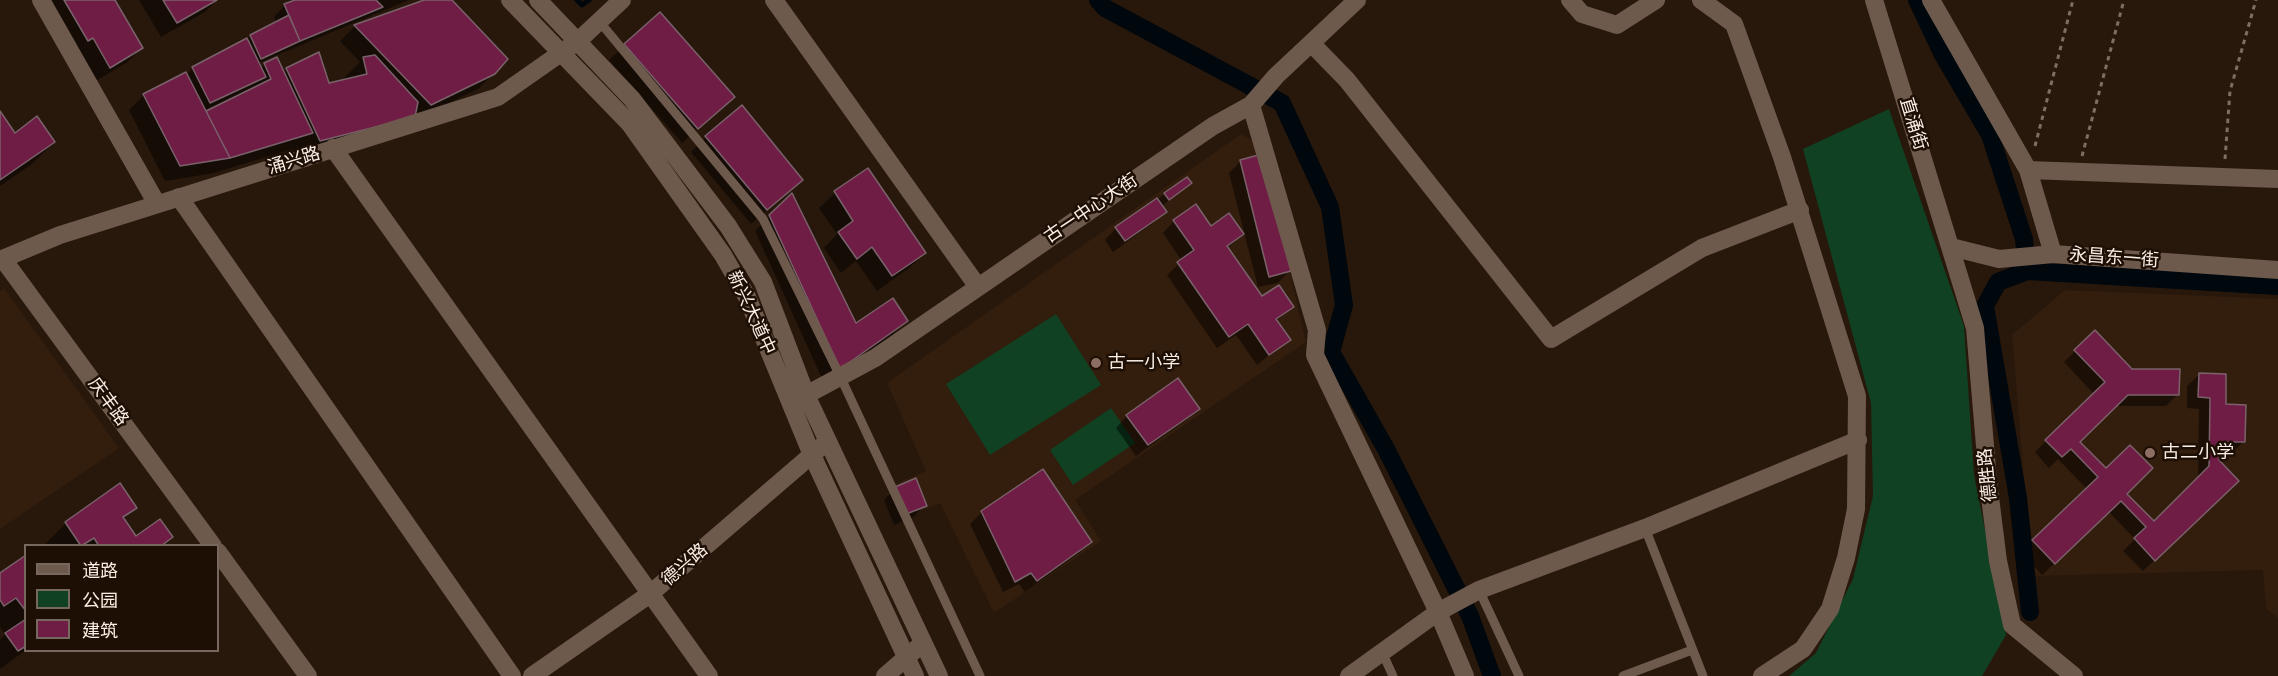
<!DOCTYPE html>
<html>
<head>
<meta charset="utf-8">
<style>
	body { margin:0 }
	#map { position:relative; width:2278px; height:676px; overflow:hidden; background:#28180c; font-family:"Fira Sans Condensed","Noto Sans SC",sans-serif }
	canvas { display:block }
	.legend { position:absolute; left:24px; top:544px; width:195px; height:108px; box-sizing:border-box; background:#1e0f04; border:2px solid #76685e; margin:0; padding:8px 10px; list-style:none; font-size:18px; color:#f9ede5 }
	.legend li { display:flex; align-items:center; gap:12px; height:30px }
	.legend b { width:30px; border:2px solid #76685e }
</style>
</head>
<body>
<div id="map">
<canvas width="2278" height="676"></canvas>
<ul class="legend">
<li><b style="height:8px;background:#6e5a4d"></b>道路</li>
<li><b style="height:16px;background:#104122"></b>公园</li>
<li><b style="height:16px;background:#701d46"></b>建筑</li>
</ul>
</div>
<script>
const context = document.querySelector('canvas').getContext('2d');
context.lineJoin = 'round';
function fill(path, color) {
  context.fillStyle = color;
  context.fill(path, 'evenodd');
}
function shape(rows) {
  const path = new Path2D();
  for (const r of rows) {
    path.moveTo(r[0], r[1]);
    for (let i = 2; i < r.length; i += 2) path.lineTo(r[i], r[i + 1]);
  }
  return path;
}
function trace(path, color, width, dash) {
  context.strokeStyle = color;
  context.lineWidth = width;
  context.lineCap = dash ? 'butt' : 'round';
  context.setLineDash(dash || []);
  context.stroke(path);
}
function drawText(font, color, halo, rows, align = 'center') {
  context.font = font + ' "Fira Sans Condensed","Noto Sans SC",sans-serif';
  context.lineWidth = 5;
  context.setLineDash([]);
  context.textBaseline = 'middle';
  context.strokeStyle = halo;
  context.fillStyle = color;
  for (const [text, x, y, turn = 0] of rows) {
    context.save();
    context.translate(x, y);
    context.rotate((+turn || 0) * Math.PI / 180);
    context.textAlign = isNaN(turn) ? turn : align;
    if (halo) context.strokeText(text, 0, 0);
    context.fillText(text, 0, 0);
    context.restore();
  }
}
const built = shape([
	[1241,134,1260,145,1306,342,1075,500,1101,541,994,613,940,503,904,517,891,486,926,471,887,383],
	[4,288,119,448,0,529,0,291],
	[2065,290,2278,299,2278,618,2266,608,2263,570,2032,576,2012,335]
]);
const green = shape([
	[1889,109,1964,326,1974,475,2006,635,1982,676,1789,676,1816,653,1853,579,1873,496,1871,403,1803,149],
	[1056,314,1101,385,990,455,946,384],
	[1111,408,1135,443,1073,485,1050,450]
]);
const shadow = shape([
	[40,0,114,0,142,48,126,63,94,82],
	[139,0,217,0,205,12,161,37],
	[300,0,409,0,258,63,260,68,276,59,283,73,318,54,328,85,342,80,360,62,340,41,355,26,429,0,450,0,494,73,478,89,415,119,298,162,292,149,214,173,165,181,129,110,144,95,186,75,193,68,276,23,274,17,285,5],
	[660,14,717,112,682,143,609,60],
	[0,113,15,135,54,142,32,164,0,186],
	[706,137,801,180,751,224,691,152],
	[1241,161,1289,271,1278,283,1258,287,1229,173],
	[867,170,925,253,909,268,877,291,856,261,841,273,824,248,837,234,819,208,835,193],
	[1190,183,1161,207,1165,212,1153,223,1113,252,1105,240,1116,228,1165,194],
	[770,216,856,325,906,321,891,336,824,383,755,231],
	[1174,221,1242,234,1227,248,1262,298,1292,307,1276,321,1289,339,1257,365,1236,335,1217,348,1167,275,1182,261,1163,233],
	[2095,332,2131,371,2178,394,2166,406,2115,406,2078,442,2154,523,2198,479,2199,409,2187,408,2187,386,2199,375,2224,406,2243,442,2232,453,2218,453,2225,492,2143,571,2123,551,2135,539,2109,512,2042,575,2021,552,2087,489,2058,459,2049,468,2035,452,2094,394,2064,362],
	[1198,409,1186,420,1136,456,1116,428,1127,416],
	[120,485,135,507,123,520,135,538,171,537,162,546,43,546,66,523],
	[895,488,925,505,913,517,894,525,884,500],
	[982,512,1090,542,1079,553,1025,592,1019,584,1003,592,970,524],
	[26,557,26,650,0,669,0,640,5,635,0,627,0,575]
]);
const stream = shape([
	[577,0,582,5,589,0]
]);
const canal = shape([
	[1098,0,1105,8,1282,103,1330,207,1344,305,1331,352,1386,449,1470,616,1492,676],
	[1917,0,1943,55,1990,135,2024,239,2027,271],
	[2030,612,2018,498,1985,306,1998,282,2027,271,2278,286]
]);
const building = shape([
	[64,0,115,0,143,48,110,68,93,38,88,41,64,0],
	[163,0,217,0,177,23,163,0],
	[295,0,376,0,383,7,300,41,284,4,295,0],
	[424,0,452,0,508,59,495,74,431,105,354,25,424,0],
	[660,12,735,97,698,129,624,44,660,12],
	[289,15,300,41,261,59,250,35,289,15],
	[247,38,266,77,210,103,192,67,247,38],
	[319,52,329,83,367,74,363,57,375,55,418,102,415,117,320,141,286,68,319,52],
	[277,57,313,133,230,158,206,111,271,79,264,63,277,57],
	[186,72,206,111,230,158,180,166,143,94,186,72],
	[742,105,803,180,767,210,705,136,742,105],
	[0,111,15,133,37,116,55,142,0,180,0,111],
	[1262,154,1291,271,1269,277,1240,160,1262,154],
	[868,168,926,253,892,276,872,247,857,259,838,232,853,221,834,191,868,168],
	[1187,177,1192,183,1169,200,1164,193,1187,177],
	[792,193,856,323,893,298,908,321,840,369,769,215,792,193],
	[1157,198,1167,212,1125,241,1115,227,1157,198],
	[1196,204,1211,226,1229,213,1244,234,1227,246,1262,296,1279,285,1294,307,1276,319,1291,340,1269,355,1248,324,1229,337,1177,262,1194,250,1173,220,1196,204],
	[2095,330,2132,369,2180,369,2179,395,2128,395,2080,442,2106,468,2130,445,2153,468,2127,494,2154,521,2209,466,2210,398,2198,397,2199,373,2226,374,2226,404,2246,405,2245,442,2220,442,2219,460,2239,481,2155,561,2134,538,2146,527,2121,501,2055,564,2032,540,2098,477,2071,449,2062,457,2045,440,2105,382,2074,350,2095,330],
	[1178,378,1200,409,1148,445,1126,415,1178,378],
	[1043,469,1092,542,1037,581,1031,573,1015,582,981,511,1043,469],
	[916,478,927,506,906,514,895,487,916,478],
	[120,483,137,508,123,517,136,536,160,519,173,537,161,546,99,546,94,538,81,546,65,522,120,483],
	[26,555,26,611,16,598,4,606,0,600,0,573,26,555],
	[26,619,26,646,18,651,5,633,26,619]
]);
const path = shape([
	[2035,146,2073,0],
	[2082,156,2124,0],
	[2225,159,2230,91,2256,0]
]);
const lane = shape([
	[599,21,763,219,840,376,980,676],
	[1645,528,1703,676],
	[1479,590,1519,676],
	[1382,652,1393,676],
	[1623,676,1692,650]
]);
const street = shape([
	[41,0,157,204],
	[774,0,978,287],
	[1570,0,1582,14,1617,25,1656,0],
	[1701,0,1734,24,1782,157,1857,396,1856,509,1846,558,1830,609,1803,649,1762,676],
	[1874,0,1975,328,1988,481,1998,561,2012,625,2074,676],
	[1931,0,2028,170,2053,254],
	[1312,44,1347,80,1551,339,1702,248,1800,210],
	[1251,105,1317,330,1315,355,1438,612,1465,676],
	[333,148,709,676],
	[2028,170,2278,179],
	[179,197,512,676],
	[1951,247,1999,259,2053,254,2278,270],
	[3,259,213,546],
	[0,260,60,235,498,97,578,41,622,0],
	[806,395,875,358,1213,126,1251,105,1276,76,1357,0],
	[218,552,308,676],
	[532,676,650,594,822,446],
	[885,676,923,643],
	[1349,676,1438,612,1479,590,1645,528,1858,440]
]);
const secondary = shape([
	[510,0,630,124,723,255,747,297,812,455,915,676],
	[538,0,632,99,728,226,763,282,806,395,939,676]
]);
const markers = [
	[1096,363,6,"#8d6e63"],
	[2150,453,6,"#8d6e63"]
];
const streetNames = [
	["直涌街",1913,124,73],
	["涌兴路",294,161,-17],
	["古一中心大街",1091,209,-34],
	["永昌东一街",2114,258,4],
	["新兴大道中",751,313,65],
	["庆丰路",108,402,54],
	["德胜路",1988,475,-96],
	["德兴路",685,565,-41]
];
const poiNames = [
	["古一小学",1108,363],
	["古二小学",2162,453]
];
fill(built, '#331d0d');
fill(green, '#104122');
fill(shadow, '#0007');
trace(stream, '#00070d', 5);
trace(canal, '#00070d', 18);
fill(building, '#701d46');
trace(building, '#7a626b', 1.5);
trace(path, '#7c6e64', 3, [4.5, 4.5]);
trace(lane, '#6e5a4d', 9);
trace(street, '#6e5a4d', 18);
trace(secondary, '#6e5a4d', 18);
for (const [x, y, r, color] of markers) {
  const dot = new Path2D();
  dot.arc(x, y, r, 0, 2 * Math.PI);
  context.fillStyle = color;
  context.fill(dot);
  trace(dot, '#1e0f04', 2);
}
drawText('18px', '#f9ede5', '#1e0f04', streetNames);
drawText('18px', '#f9ede5', '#1e0f04', poiNames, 'left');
</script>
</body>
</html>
